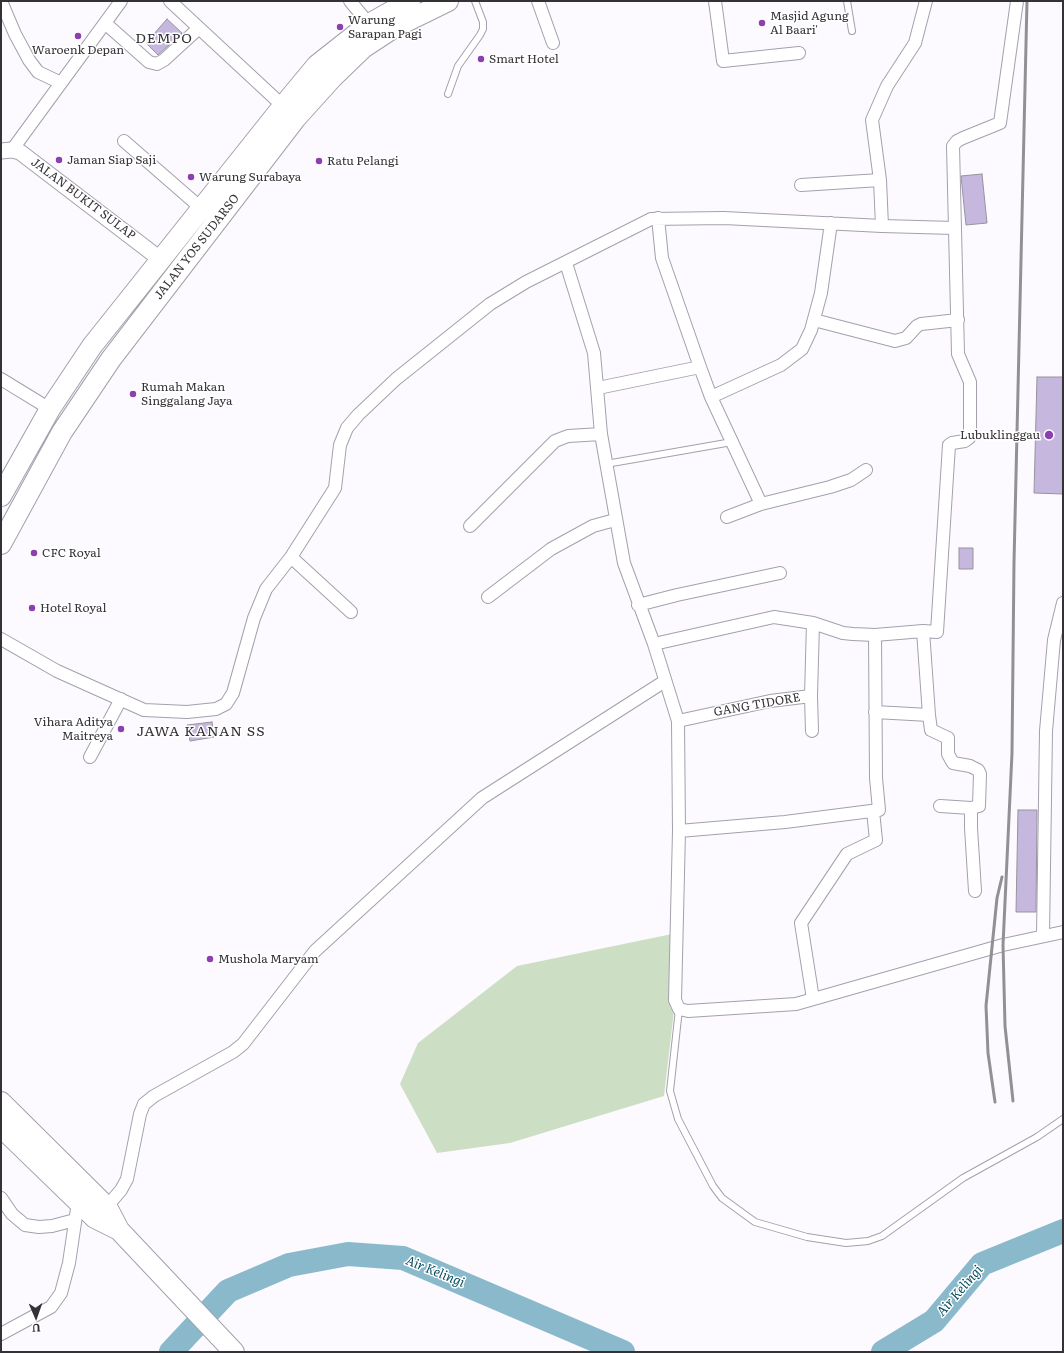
<!DOCTYPE html>
<html>
<head>
<meta charset="utf-8">
<style>
	body { margin:0 }
	#map { position:relative; width:1064px; height:1353px; overflow:hidden; background:#fcfaff; font-family:Literata,serif }
	canvas { display:block }
	.frame { position:absolute; inset:0; border:2px solid #343236; pointer-events:none }
	.north { position:absolute; left:16px; top:1297px; width:40px; height:40px; -webkit-text-stroke:3px #fff; paint-order:stroke; rotate:178deg; font-size:11px; font-weight:700; line-height:16px; text-align:center; color:#343236 }
	.north::after { content:''; display:block; margin:auto; width:14px; height:18px; background:#343236; clip-path:polygon(50% 0,100% 100%,50% 72%,0 100%) }
</style>
</head>
<body>
<div id="map">
<canvas width="1064" height="1353"></canvas>
<div class="frame"></div>
<div class="north">U</div>
</div>
<script>
const context = document.querySelector('canvas').getContext('2d');
context.lineJoin = 'round';
function fill(path, color) {
  context.fillStyle = color;
  context.fill(path, 'evenodd');
}
function shape(rows) {
  const path = new Path2D();
  for (const r of rows) {
    path.moveTo(r[0], r[1]);
    for (let i = 2; i < r.length; i += 2) path.lineTo(r[i], r[i + 1]);
  }
  return path;
}
function trace(path, color, width, dash) {
  context.strokeStyle = color;
  context.lineWidth = width;
  context.lineCap = dash ? 'butt' : 'round';
  context.setLineDash(dash || []);
  context.stroke(path);
}
function drawText(font, color, halo, rows, align = 'center') {
  context.font = font + ' Literata,serif';
  context.lineWidth = 3;
  context.setLineDash([]);
  context.textBaseline = 'middle';
  context.strokeStyle = halo;
  context.fillStyle = color;
  for (const [text, x, y, turn = 0] of rows) {
    context.save();
    context.translate(x, y);
    context.rotate((+turn || 0) * Math.PI / 180);
    context.textAlign = isNaN(turn) ? turn : align;
    if (halo) context.strokeText(text, 0, 0);
    context.fillText(text, 0, 0);
    context.restore();
  }
}
const green = shape([
	[672,934,674,1011,664,1096,510,1143,437,1153,400,1084,418,1043,517,966]
]);
const river = shape([
	[171,1352,228,1291,289,1265,348,1254,403,1258,623,1352],
	[883,1352,934,1321,982,1264,1063,1231]
]);
const building = shape([
	[167,19,182,33,158,55,146,43,167,19],
	[982,174,987,223,966,225,961,176,982,174],
	[1037,377,1063,377,1063,494,1034,493,1037,377],
	[959,548,973,548,973,569,959,569,959,548],
	[212,722,214,737,190,741,187,725,212,722],
	[1018,810,1037,810,1036,912,1016,912,1018,810]
]);
const service = shape([
	[847,1,852,31],
	[448,94,458,66,480,35,483,29,483,22,475,1],
	[606,464,732,442],
	[679,1009,670,1091,678,1119,713,1186,722,1198,755,1222,807,1237,846,1243,868,1241,882,1236,963,1178,1037,1137,1063,1119]
]);
const minor = shape([
	[1,1,15,34,29,60,38,72,61,83],
	[170,1,283,106],
	[350,1,369,24],
	[538,1,553,43],
	[715,1,723,61,799,53],
	[105,23,149,62,157,64,164,60,199,28],
	[124,141,201,208],
	[12,150,121,1],
	[801,185,880,180],
	[658,218,662,258,700,367,711,397,761,504],
	[882,226,880,180,872,120,887,86,915,43,926,1],
	[566,263,594,353,601,434,624,563,654,644,678,721,679,831,675,1000,679,1009,688,1011,796,1004,1003,945,1063,932],
	[814,320,895,341,906,338,917,326,921,324,958,320],
	[1,379,50,409],
	[598,388,700,367],
	[711,397,781,365,802,349,811,330,821,293,831,223],
	[727,517,761,504,830,487,851,480,866,470],
	[470,526,555,441,568,436,601,434],
	[291,557,351,612],
	[488,597,551,549,593,526,615,520],
	[638,605,677,595,780,573],
	[1,639,57,671,144,710,187,712,216,709,226,704,233,693,254,618,266,589,291,557,335,488,340,445,347,428,358,415,396,379,490,304,526,282,651,219,724,218,882,226,954,228],
	[654,644,774,617,813,623,843,633,853,634,875,635,923,631,937,632,949,445,952,443,965,441,969,438,970,435,970,382,958,354,953,146,957,141,963,138,1000,123,1017,1],
	[811,696,812,731],
	[875,712,929,715,923,631],
	[929,715,931,730,948,738,948,754,953,763,970,766,978,770,980,774,979,806,971,808,971,828,975,891],
	[678,721,770,701,811,696,813,623],
	[90,757,121,699],
	[940,806,971,808],
	[679,831,785,822,879,810,876,778,875,635],
	[1043,935,1046,731,1054,640,1063,603],
	[813,999,801,923,847,854,876,840,873,811],
	[1,1198,12,1214,25,1225,39,1227,52,1226,75,1220],
	[103,1211,121,1190,127,1179,140,1114,144,1104,154,1096,233,1052,243,1044,315,951,482,798,665,681],
	[1,1334,51,1307,61,1293,69,1263,78,1202]
]);
const tertiary = shape([
	[1,151,12,150,20,152,160,259]
]);
const trunk = shape([
	[1,496,50,409,92,346,283,106,317,65,369,24,410,1],
	[1,544,62,432,111,359,296,118,333,77,363,48,395,27,448,1],
	[1,1102,107,1207,119,1230,234,1352],
	[1,1127,95,1218,119,1230]
]);
const rail = shape([
	[1013,1101,1005,1026,1003,945,1012,753,1014,562,1027,1],
	[995,1102,988,1053,986,1006,997,898,1002,877]
]);
const markers = [
	[762,23,4,"#8c3fb0"],
	[340,27,4,"#8c3fb0"],
	[78,36,4,"#8c3fb0"],
	[481,59,4,"#8c3fb0"],
	[59,160,4,"#8c3fb0"],
	[319,161,4,"#8c3fb0"],
	[191,177,4,"#8c3fb0"],
	[133,394,4,"#8c3fb0"],
	[1049,435,5,"#8c3fb0"],
	[34,553,4,"#8c3fb0"],
	[32,608,4,"#8c3fb0"],
	[121,729,4,"#8c3fb0"],
	[210,959,4,"#8c3fb0"]
];
const poiNames = [
	["Masjid Agung",770,16],
	["Al Baari'",770,30],
	["Warung",348,20],
	["Sarapan Pagi",348,34],
	["Waroenk Depan",78,50,"center"],
	["Smart Hotel",489,59],
	["Jaman Siap Saji",67,160],
	["Ratu Pelangi",327,161],
	["Warung Surabaya",199,177],
	["Rumah Makan",141,387],
	["Singgalang Jaya",141,401],
	["Lubuklinggau",1040,435,"right"],
	["CFC Royal",42,553],
	["Hotel Royal",40,608],
	["Vihara Aditya",113,722,"right"],
	["Maitreya",113,736,"right"],
	["Mushola Maryam",218,959]
];
const streetNames = [
	["JALAN BUKIT SULAP",83,199,37],
	["JALAN YOS SUDARSO",197,247,-52],
	["GANG TIDORE",757,705,-10]
];
const waterNames = [
	["Air Kelingi",435,1272,22],
	["Air Kelingi",960,1291,-49]
];
const quarterNames = [
	["DEMPO",164,39],
	["JAWA KANAN SS",201,732]
];
fill(green, '#ccdfc5');
trace(river, '#89b9ca', 24);
fill(building, '#c5b7de');
trace(building, '#97939e', 1);
trace(service, '#a4a0ac', 8);
trace(minor, '#a4a0ac', 14);
trace(tertiary, '#a4a0ac', 17);
trace(trunk, '#a4a0ac', 22);
trace(service, '#fff', 6);
trace(minor, '#fff', 12);
trace(tertiary, '#fff', 15);
trace(trunk, '#fff', 20);
trace(rail, '#929094', 3);
for (const [x, y, r, color] of markers) {
  const dot = new Path2D();
  dot.arc(x, y, r, 0, 2 * Math.PI);
  context.fillStyle = color;
  context.fill(dot);
  trace(dot, '#fff', 1.5);
}
drawText('12px', '#343236', '#fff', poiNames, 'left');
drawText('12px', '#343236', '#fff', streetNames);
drawText('italic 13px', '#074d5f', '#fff', waterNames);
context.letterSpacing = '1px';
drawText('14px', '#343236', '#fff', quarterNames);
context.letterSpacing = '0px';
</script>
</body>
</html>
